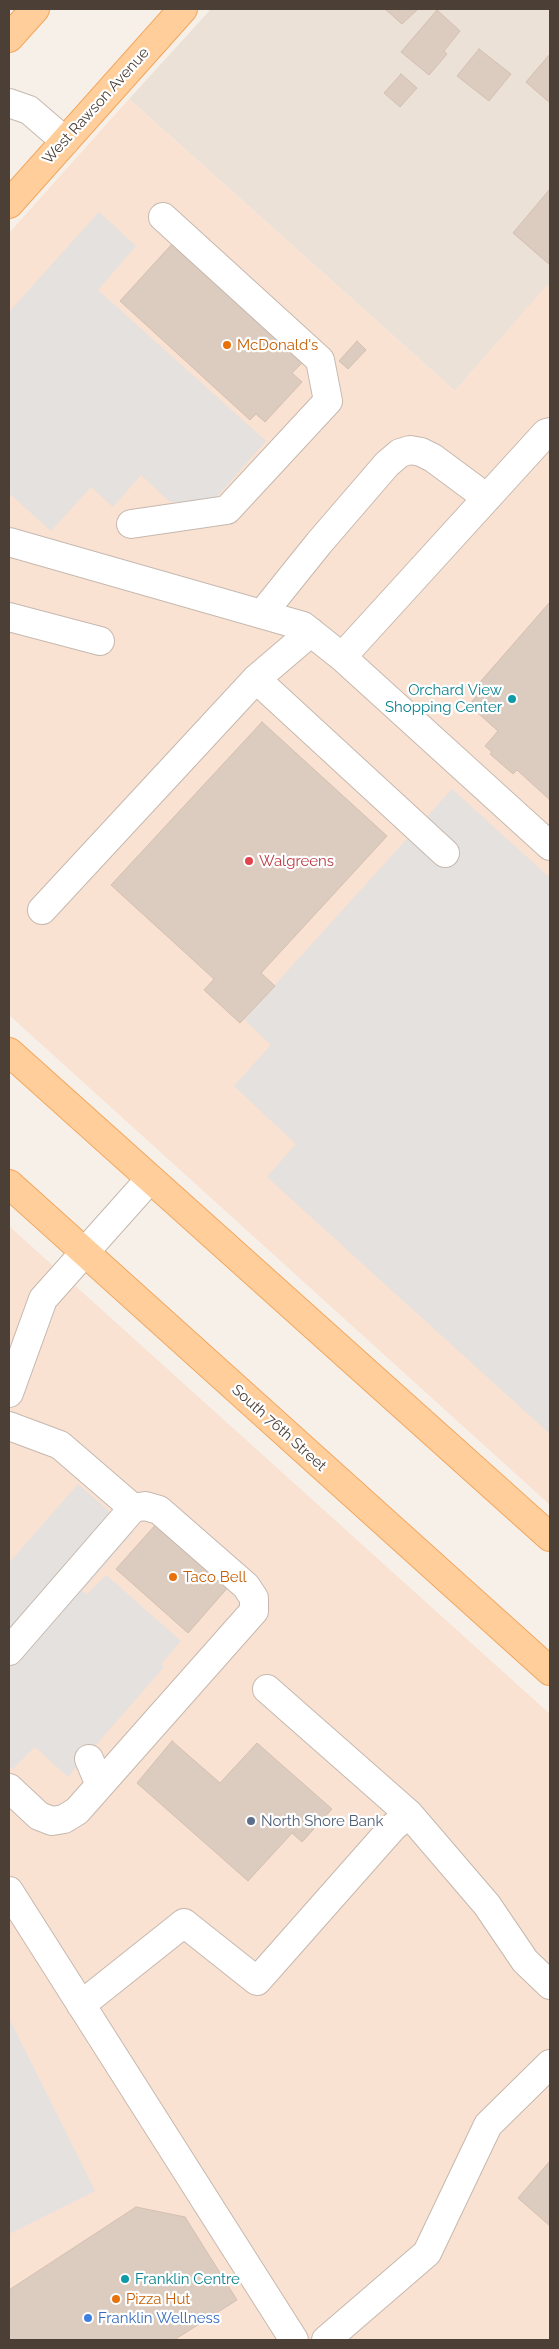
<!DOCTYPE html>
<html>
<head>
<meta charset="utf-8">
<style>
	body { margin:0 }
	#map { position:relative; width:559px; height:2349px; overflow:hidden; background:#f6f0e9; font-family:Raleway,sans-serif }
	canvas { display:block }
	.frame { position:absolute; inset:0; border:10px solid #4b3f36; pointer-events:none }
</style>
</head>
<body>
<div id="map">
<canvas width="559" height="2349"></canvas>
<div class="frame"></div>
</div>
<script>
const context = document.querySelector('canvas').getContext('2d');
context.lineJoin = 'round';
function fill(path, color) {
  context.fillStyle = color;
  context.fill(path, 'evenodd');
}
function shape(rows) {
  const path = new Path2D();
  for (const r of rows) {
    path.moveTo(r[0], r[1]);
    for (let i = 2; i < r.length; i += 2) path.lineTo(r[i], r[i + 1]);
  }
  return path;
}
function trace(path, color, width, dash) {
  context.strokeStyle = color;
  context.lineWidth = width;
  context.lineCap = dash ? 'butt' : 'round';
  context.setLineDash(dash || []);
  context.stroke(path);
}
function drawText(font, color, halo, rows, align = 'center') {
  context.font = font + ' Raleway,sans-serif';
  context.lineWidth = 4.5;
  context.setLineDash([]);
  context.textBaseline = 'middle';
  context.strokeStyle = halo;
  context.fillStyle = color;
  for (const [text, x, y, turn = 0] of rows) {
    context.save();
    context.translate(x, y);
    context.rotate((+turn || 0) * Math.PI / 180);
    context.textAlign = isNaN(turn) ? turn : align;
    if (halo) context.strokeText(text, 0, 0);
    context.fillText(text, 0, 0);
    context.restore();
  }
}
const residential = shape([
	[211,9,550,9,550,288,547,286,455,391,129,99]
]);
const commercial = shape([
	[129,99,455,391,547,285,550,288,550,1505,9,1015,9,233],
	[9,1226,550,1714,550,2340,9,2340]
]);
const parking = shape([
	[99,212,136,246,98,290,266,441,212,502,170,502,141,475,113,507,91,487,51,531,9,493,9,312],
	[452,789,550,878,550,1434,267,1177,296,1144,234,1086,271,1045,244,1019],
	[78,1484,133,1532,82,1591,87,1594,106,1575,181,1641,161,1664,164,1667,68,1777,35,1747,13,1769,9,1766,9,1563],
	[9,2018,95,2191,9,2234]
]);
const building = shape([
	[385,9,418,9,402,24,385,9],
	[437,10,460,31,444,51,447,54,429,75,401,52,437,10],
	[479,49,511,74,489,101,457,76,479,49],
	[550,54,550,103,526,82,550,54],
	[401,74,417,88,400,107,384,93,401,74],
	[550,189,550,265,513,233,550,189],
	[172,244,193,264,199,257,304,361,292,373,302,382,265,422,256,414,250,420,120,301,172,244],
	[357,341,366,350,348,369,339,361,357,341],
	[550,602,550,800,517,770,513,774,490,754,492,752,485,746,498,731,469,705,479,693,474,689,550,602],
	[262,722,387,836,261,973,275,986,240,1023,204,990,214,979,111,885,262,722],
	[158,1522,230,1585,188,1633,116,1569,158,1522],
	[172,1741,220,1783,257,1743,332,1809,302,1842,292,1833,248,1881,137,1783,172,1741],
	[550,2161,550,2226,518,2198,550,2161],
	[136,2207,185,2217,237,2300,174,2340,9,2340,9,2290,136,2207]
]);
const minor = shape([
	[9,103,29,110,65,141],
	[131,524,227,510,328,401,320,360,163,217],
	[9,542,303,626,342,657,546,433,550,432],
	[262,614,319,543,387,464,400,453,410,450,421,452,433,458,487,498],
	[9,617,100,641],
	[342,657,550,846],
	[256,679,445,853],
	[42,910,256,679,311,632],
	[9,1393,43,1299,150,1179],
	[9,1426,60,1445,133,1508,9,1651],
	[267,1689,409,1814],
	[89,1759,100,1785],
	[9,1788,39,1816,52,1821,64,1819,77,1811,254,1611,254,1598,246,1586,159,1510,145,1506,133,1508],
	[9,1891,294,2340],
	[81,2005,184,1923,257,1981,393,1827,409,1814,487,1905,525,1961,550,1985],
	[326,2340,427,2253,488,2125,550,2064]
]);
const major = shape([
	[9,38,35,9],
	[9,204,183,9],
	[9,1052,550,1537],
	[9,1184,550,1671]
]);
const markers = [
	[227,345,5,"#e8710a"],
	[512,699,5,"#0f9aa8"],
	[249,861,5,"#e0444e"],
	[173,1577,5,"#e8710a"],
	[251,1821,5,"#5c6f8a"],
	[125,2279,5,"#0f9aa8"],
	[116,2299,5,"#e8710a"],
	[88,2318,5,"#3f7fe0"]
];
const streetNames = [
	["West Rawson Avenue",96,106,-48],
	["South 76th Street",279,1428,42]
];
const foodNames = [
	["McDonald's",237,345],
	["Taco Bell",183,1577],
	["Pizza Hut",126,2299]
];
const cultureNames = [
	["Orchard View",502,690],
	["Shopping Center",502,707],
	["Franklin Centre",135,2279,"left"]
];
const healthNames = [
	["Walgreens",259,861]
];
const serviceNames = [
	["North Shore Bank",261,1821]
];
const shopNames = [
	["Franklin Wellness",98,2318]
];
fill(residential, '#ebe1d7');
fill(commercial, '#fae2d3');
fill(parking, '#e4e1de');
fill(building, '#dcccc0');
trace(building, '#d5bfb0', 1);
trace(minor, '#c6b8ae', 30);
trace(major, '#f1a65d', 30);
trace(minor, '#fff', 28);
trace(major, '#ffce9a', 28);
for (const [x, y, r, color] of markers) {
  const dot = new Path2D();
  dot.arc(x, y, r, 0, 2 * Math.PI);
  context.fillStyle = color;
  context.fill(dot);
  trace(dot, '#fff', 2);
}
drawText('15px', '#4b3f36', '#fff', streetNames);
drawText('15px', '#c56008', '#fff', foodNames, 'left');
drawText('15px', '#0d838f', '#fff', cultureNames, 'right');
drawText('15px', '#be3a42', '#fff', healthNames, 'left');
drawText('15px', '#4e5e75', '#fff', serviceNames, 'left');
drawText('15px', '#366cbe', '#fff', shopNames, 'left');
</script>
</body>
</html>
